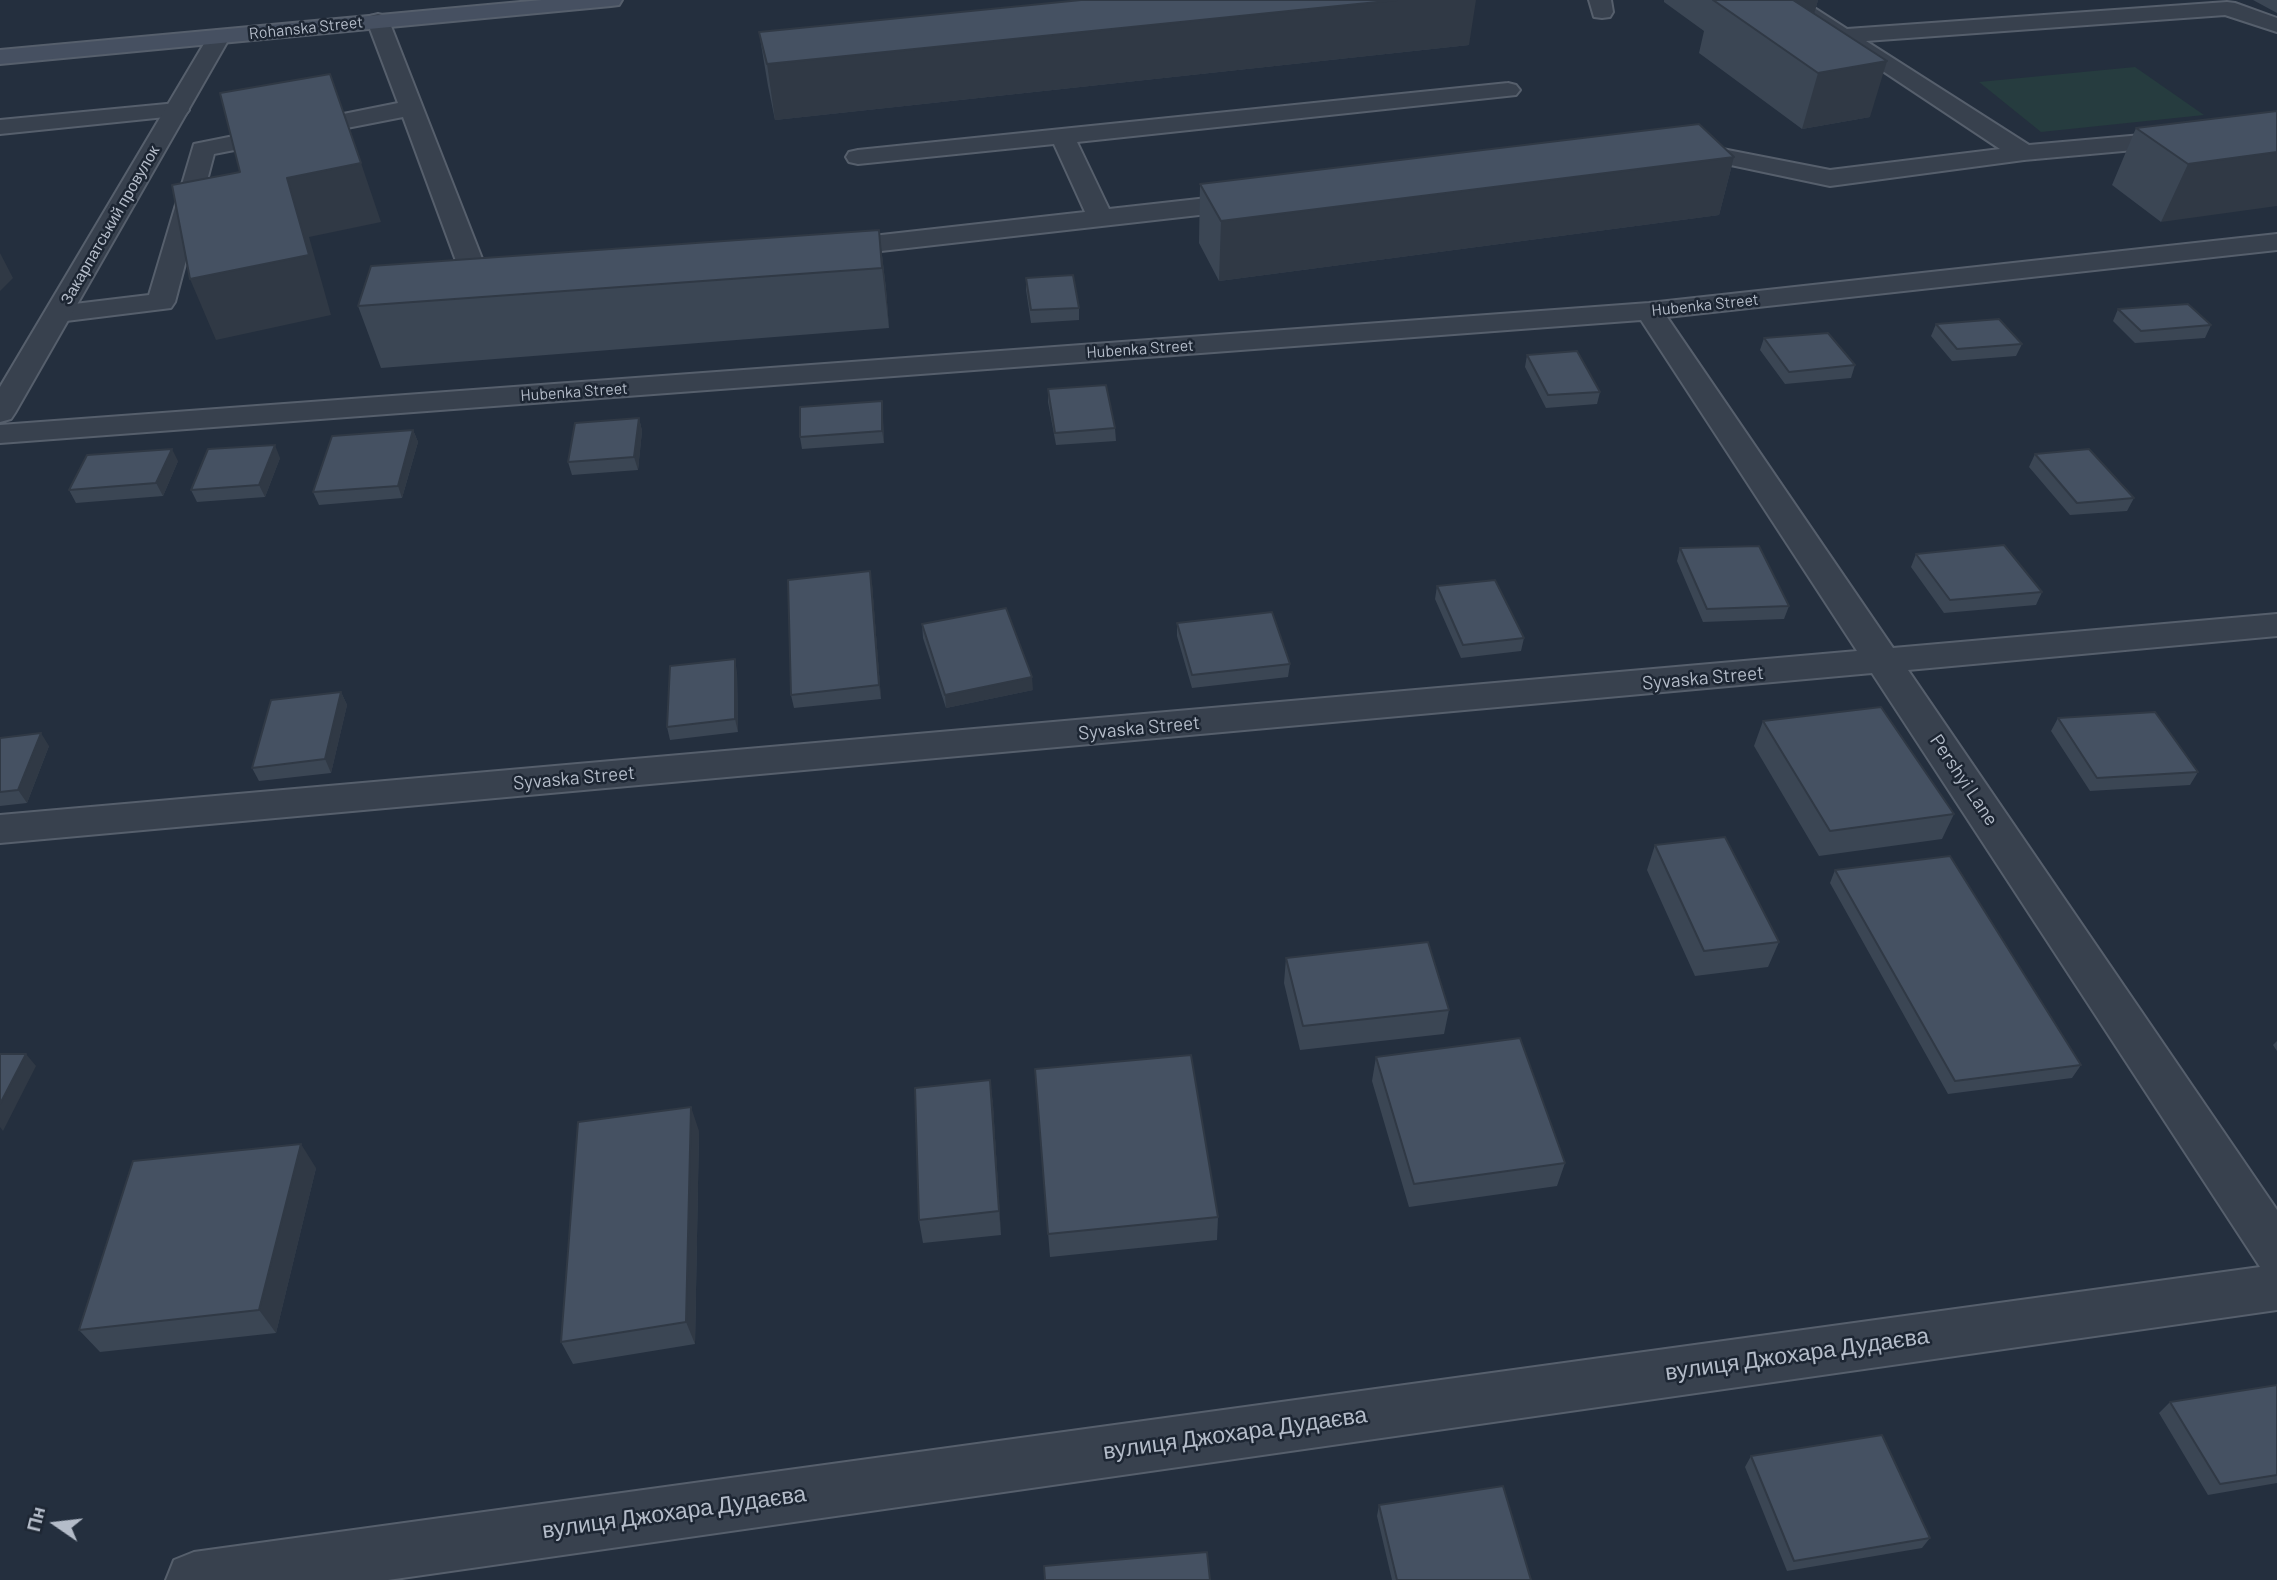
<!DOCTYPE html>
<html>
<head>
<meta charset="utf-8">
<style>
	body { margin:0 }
	#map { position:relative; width:2277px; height:1580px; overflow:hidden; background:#242f3e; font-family:Barlow,sans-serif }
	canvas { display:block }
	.north { position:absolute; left:21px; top:1489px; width:70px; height:70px; -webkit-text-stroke:5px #1d2633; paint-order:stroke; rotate:284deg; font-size:19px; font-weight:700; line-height:28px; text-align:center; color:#b4bcc9 }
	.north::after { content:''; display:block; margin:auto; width:24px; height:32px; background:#b4bcc9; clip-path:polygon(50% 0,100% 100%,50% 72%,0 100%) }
</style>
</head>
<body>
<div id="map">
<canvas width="2277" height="1580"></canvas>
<div class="north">Пн</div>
</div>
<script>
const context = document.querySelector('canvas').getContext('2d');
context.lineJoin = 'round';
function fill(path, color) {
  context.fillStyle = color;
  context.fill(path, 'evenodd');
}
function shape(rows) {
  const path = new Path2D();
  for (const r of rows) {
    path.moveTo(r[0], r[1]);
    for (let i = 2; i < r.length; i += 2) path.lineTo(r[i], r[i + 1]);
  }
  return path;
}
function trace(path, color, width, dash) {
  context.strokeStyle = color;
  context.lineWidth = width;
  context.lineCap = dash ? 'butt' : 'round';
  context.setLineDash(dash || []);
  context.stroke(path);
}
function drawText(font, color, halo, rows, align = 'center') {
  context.font = font + ' Barlow,sans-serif';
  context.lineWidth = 5;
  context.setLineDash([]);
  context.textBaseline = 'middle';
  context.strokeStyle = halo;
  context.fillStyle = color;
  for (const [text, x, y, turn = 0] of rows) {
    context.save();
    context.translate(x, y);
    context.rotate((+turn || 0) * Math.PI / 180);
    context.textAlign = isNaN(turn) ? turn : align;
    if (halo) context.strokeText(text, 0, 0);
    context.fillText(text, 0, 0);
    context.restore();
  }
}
const green = shape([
	[2135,67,2204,115,2041,132,1979,82]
]);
const lane = shape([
	[1589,0,1611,0,1613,12,1610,17,1602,18,1594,17,1589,0],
	[1776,0,1802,0,1847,29,2227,2,2235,3,2277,18,2277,32,2225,15,1866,41,2029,145,2277,123,2277,137,2024,160,1830,186,1707,160,1681,163,1672,161,1669,156,1672,151,1707,146,1830,170,2000,149,1776,0],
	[378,14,386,16,389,21,490,279,511,280,515,286,511,292,480,296,470,294,466,288,403,117,214,154,175,302,171,308,58,322,48,320,44,314,48,308,58,306,149,295,194,144,398,103,367,21,370,16,378,14],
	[1508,83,1516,85,1520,90,1516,95,1077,142,1109,209,1252,193,1261,196,1265,201,1261,206,1252,209,828,257,819,255,815,249,819,243,828,241,1085,212,1054,144,858,164,849,162,846,157,849,152,858,150,1508,83],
	[177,103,185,105,189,110,185,115,0,134,0,120,177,103]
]);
const street = shape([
	[219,30,227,32,230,37,15,413,11,419,0,422,0,387,208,37,211,32,219,30],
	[2277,234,2277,250,1667,317,1893,648,2277,614,2277,636,1908,670,2277,1210,2277,1310,388,1580,166,1580,174,1560,194,1552,2260,1267,1872,673,0,843,0,815,1857,651,1641,320,0,443,0,425,1649,303,2277,234]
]);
const secondary = shape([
	[542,0,622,0,619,5,611,6,0,64,0,50,542,0]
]);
const wall = shape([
	[1664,0,1818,0,1814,14,1870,117,1802,129,1699,53,1704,31,1664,2],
	[2253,0,2277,0,2277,13],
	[759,32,1469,45,775,120,768,86],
	[2277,111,2161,222,2112,185,2136,128],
	[1734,157,1719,215,1219,281,1199,243,1200,184],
	[879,230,886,289,889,328,381,368,358,306],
	[1026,278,1079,308,1079,320,1031,323,1026,290],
	[2118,309,2211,325,2205,338,2135,343,2113,321],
	[1936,324,2022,344,2016,356,1952,361,1931,336],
	[1764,338,1855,365,1851,378,1785,384,1760,350],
	[1527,355,1600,392,1597,404,1546,408,1525,367],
	[1048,389,1115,428,1116,441,1056,445,1048,402],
	[882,401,884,443,802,449,800,437],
	[639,418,642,431,638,470,572,475,568,462],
	[413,430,418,442,402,498,319,505,313,492],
	[2035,454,2134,498,2127,511,2070,515,2029,467],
	[280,458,265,497,197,502,191,490],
	[178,461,163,496,76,503,69,490],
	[1680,548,1789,606,1784,619,1703,622,1677,561],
	[1916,554,2042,592,2036,605,1944,613,1911,567],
	[872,584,881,699,794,708,791,695],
	[1437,586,1524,638,1521,651,1461,658,1435,599],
	[1177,623,1290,664,1288,677,1192,688,1177,636],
	[922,624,1033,690,946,708,923,638],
	[737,672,738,732,670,740,667,727],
	[341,692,347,705,331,773,259,781,252,768],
	[2058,718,2198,772,2190,785,2090,791,2051,731],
	[1763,721,1954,814,1942,839,1819,856,1754,746],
	[0,738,49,746,27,803,0,806],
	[1655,845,1779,942,1768,967,1695,976,1647,870],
	[1835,870,2081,1065,2072,1078,1948,1094,1830,883],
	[1286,958,1449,1010,1444,1034,1300,1050,1284,983],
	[2277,1041,2277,1051,2273,1045],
	[1376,1057,1565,1163,1557,1186,1409,1207,1372,1081],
	[1035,1069,1218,1217,1217,1240,1050,1257],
	[990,1080,993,1105,1001,1235,923,1243,919,1220],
	[699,1131,695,1344,573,1364,561,1342],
	[316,1168,276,1333,100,1352,79,1330],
	[2277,1385,2277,1483,2208,1495,2159,1413,2170,1402],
	[1751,1456,1930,1538,1922,1548,1787,1571,1745,1467],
	[1379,1505,1531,1580,1392,1580,1377,1516]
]);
const shadedWall = shape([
	[1397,0,1476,0,1469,45,775,120,767,64],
	[1788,0,1818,0,1805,46],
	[1887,61,1870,117,1802,129,1818,73],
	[2277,152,2277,206,2161,222,2188,164],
	[1734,157,1719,215,1219,281,1221,221],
	[361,163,381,222,309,237,331,315,216,340,190,279,287,178],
	[879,230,886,289,889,328,882,268],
	[0,253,13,278,0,291],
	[882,401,883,414,884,443,882,431],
	[639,418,642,431,638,470,634,457],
	[413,430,418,442,402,498,398,486],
	[275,445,280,458,265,497,259,485],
	[172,449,178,461,163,496,156,483],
	[870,571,872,584,881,699,879,685],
	[735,659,737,672,738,732,735,719],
	[1032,677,1033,690,946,708,945,695],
	[341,692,347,705,331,773,325,759],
	[41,733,49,746,27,803,18,790],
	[26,1054,36,1066,3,1131,0,1127,0,1104],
	[990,1080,993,1105,1001,1235,999,1211],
	[691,1107,699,1131,695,1344,686,1322],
	[301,1144,316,1168,276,1333,259,1310]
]);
const building = shape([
	[1081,0,1397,0,767,64,759,32,1081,0],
	[1713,0,1793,0,1887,61,1818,73,1713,0],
	[330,74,361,163,287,178,309,255,190,279,172,185,240,172,220,93,330,74],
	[2277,111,2277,152,2188,164,2136,128,2277,111],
	[1699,124,1734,157,1221,221,1200,184,1699,124],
	[879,230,882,268,358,306,371,266,879,230],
	[1073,275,1079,308,1031,310,1026,278,1073,275],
	[2188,304,2211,325,2141,331,2118,309,2188,304],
	[1999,319,2022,344,1957,349,1936,324,1999,319],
	[1828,333,1855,365,1789,372,1764,338,1828,333],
	[1577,351,1600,392,1548,395,1527,355,1577,351],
	[1106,385,1115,428,1055,433,1048,389,1106,385],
	[882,401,882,431,800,437,800,407,882,401],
	[639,418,634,457,568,462,575,423,639,418],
	[413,430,398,486,313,492,332,436,413,430],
	[275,445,259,485,191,490,208,449,275,445],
	[172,449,156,483,69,490,87,455,172,449],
	[2089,449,2134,498,2077,503,2035,454,2089,449],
	[2004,545,2042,592,1950,600,1916,554,2004,545],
	[1759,546,1789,606,1707,609,1680,548,1759,546],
	[870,571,879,685,791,695,788,580,870,571],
	[1495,580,1524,638,1463,645,1437,586,1495,580],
	[1006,608,1032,677,945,695,922,624,1006,608],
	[1272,612,1290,664,1192,675,1177,623,1272,612],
	[735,659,735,719,667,727,670,666,735,659],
	[341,692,325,759,252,768,271,700,341,692],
	[1881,707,1954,814,1830,831,1763,721,1881,707],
	[2155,712,2198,772,2097,778,2058,718,2155,712],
	[41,733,18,790,0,792,0,738,41,733],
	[1725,837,1779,942,1704,951,1655,845,1725,837],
	[1950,856,2081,1065,1955,1081,1835,870,1950,856],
	[1428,942,1449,1010,1303,1026,1286,958,1428,942],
	[1520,1038,1565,1163,1414,1184,1376,1057,1520,1038],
	[0,1054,26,1054,0,1104,0,1054],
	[1191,1055,1218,1217,1048,1234,1035,1069,1191,1055],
	[990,1080,999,1211,919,1220,915,1088,990,1080],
	[691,1107,686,1322,561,1342,578,1122,691,1107],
	[301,1144,259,1310,79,1330,133,1161,301,1144],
	[2277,1385,2277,1475,2220,1484,2170,1402,2277,1385],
	[1882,1435,1930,1538,1794,1561,1751,1456,1882,1435],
	[1503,1486,1531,1580,1397,1580,1379,1505,1503,1486],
	[1207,1552,1210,1580,1045,1580,1044,1566,1207,1552]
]);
const farStreetnames = [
	["Rohanska Street",306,28,-6],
	["Закарпатський провулок",110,225,-60],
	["Hubenka Street",1705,305,-6],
	["Hubenka Street",1140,349,-4],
	["Hubenka Street",574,392,-4]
];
const streetNames = [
	["Syvaska Street",1703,678,-5],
	["Syvaska Street",1139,728,-5],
	["Syvaska Street",574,778,-5],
	["Pershyi Lane",1964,780,56]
];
const nearStreetnames = [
	["вулиця Джохара Дудаєва",1797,1354,-8],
	["вулиця Джохара Дудаєва",1235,1433,-8],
	["вулиця Джохара Дудаєва",674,1512,-8]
];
fill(green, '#263c3f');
trace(lane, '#565f6c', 4);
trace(street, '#565f6c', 4);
trace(secondary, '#565f6c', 4);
fill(lane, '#38414e');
fill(street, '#38414e');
fill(secondary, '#465061');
fill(wall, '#3b4654');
fill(shadedWall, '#303945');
fill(building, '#455162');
trace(building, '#303945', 2);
drawText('16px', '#b4bcc9', '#1d2633', farStreetnames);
drawText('19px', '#b4bcc9', '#1d2633', streetNames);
drawText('23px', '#b4bcc9', '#1d2633', nearStreetnames);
</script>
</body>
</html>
